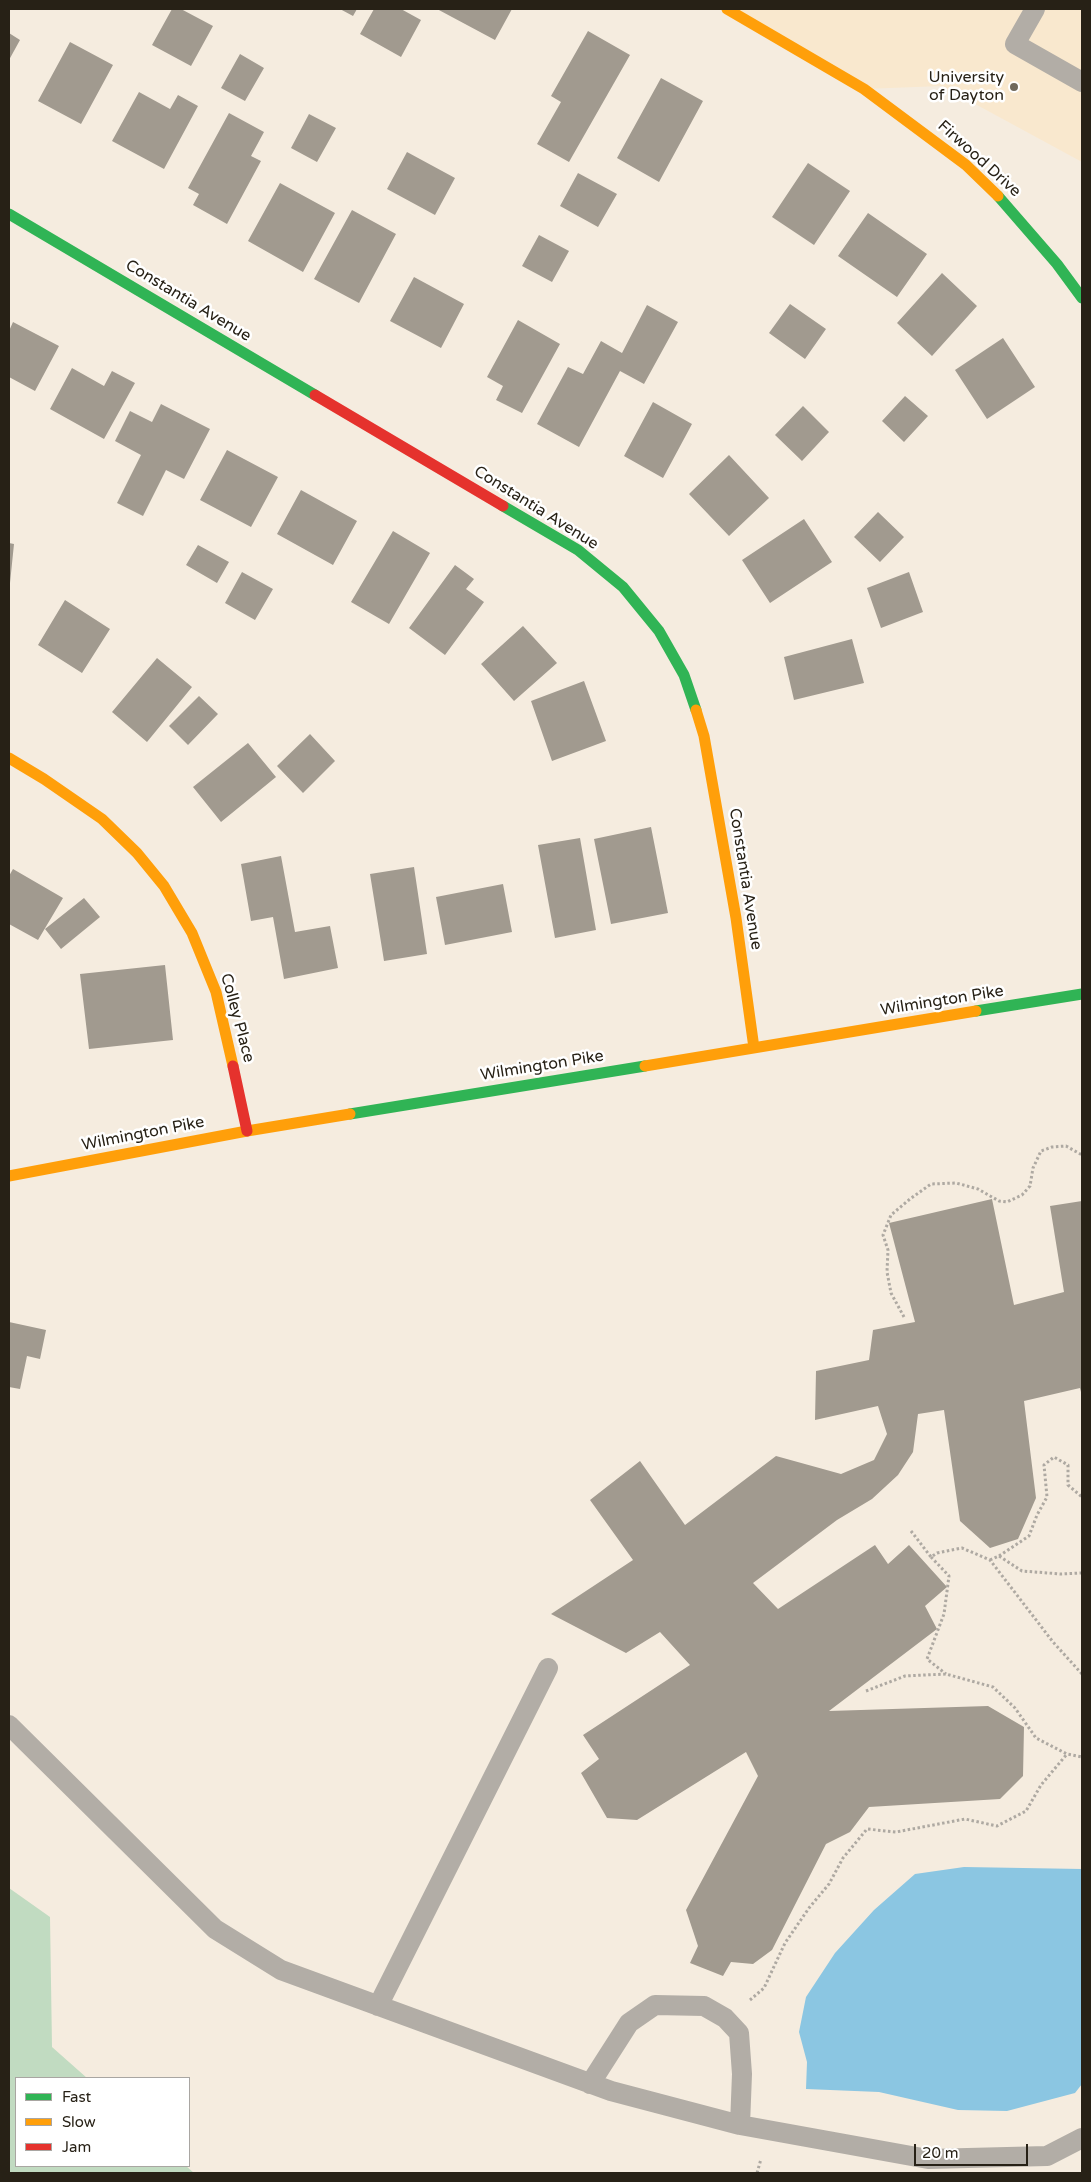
<!DOCTYPE html>
<html>
<head>
<meta charset="utf-8">
<style>
	body { margin:0 }
	#map { position:relative; width:1091px; height:2182px; overflow:hidden; background:#f5ecdf; font-family:"Varela Round",sans-serif }
	canvas { display:block }
	.frame { position:absolute; inset:0; border:10px solid #272116; pointer-events:none }
	.legend { position:absolute; left:15px; top:2077px; width:175px; height:90px; box-sizing:border-box; background:#fff; border:1px solid #a9a6a2; margin:0; padding:6px 9px; list-style:none; font-size:15px; color:#272116 }
	.legend li { display:flex; align-items:center; gap:10px; height:25px }
	.legend b { width:25px; border:1px solid #a9a6a2 }
	.scale { position:absolute; left:914px; top:2144px; width:114px; height:22px; box-sizing:border-box; border:2px solid #272116; border-top:0; padding-left:6px; font-size:15px; line-height:18px; white-space:nowrap; color:#272116; -webkit-text-stroke:4px #fff; paint-order:stroke }
</style>
</head>
<body>
<div id="map">
<canvas width="1091" height="2182"></canvas>
<div class="frame"></div>
<ul class="legend">
<li><b style="height:6px;background:#30b455"></b>Fast</li>
<li><b style="height:6px;background:#ff9f0a"></b>Slow</li>
<li><b style="height:6px;background:#e5322d"></b>Jam</li>
</ul>
<div class="scale">20 m</div>
</div>
<script>
const context = document.querySelector('canvas').getContext('2d');
context.lineJoin = 'round';
function fill(path, color) {
  context.fillStyle = color;
  context.fill(path, 'evenodd');
}
function shape(rows) {
  const path = new Path2D();
  for (const r of rows) {
    path.moveTo(r[0], r[1]);
    for (let i = 2; i < r.length; i += 2) path.lineTo(r[i], r[i + 1]);
  }
  return path;
}
function trace(path, color, width, dash) {
  context.strokeStyle = color;
  context.lineWidth = width;
  context.lineCap = dash ? 'butt' : 'round';
  context.setLineDash(dash || []);
  context.stroke(path);
}
function drawText(font, color, halo, rows, align = 'center') {
  context.font = font + ' "Varela Round",sans-serif';
  context.lineWidth = 5;
  context.setLineDash([]);
  context.textBaseline = 'middle';
  context.strokeStyle = halo;
  context.fillStyle = color;
  for (const [text, x, y, turn = 0] of rows) {
    context.save();
    context.translate(x, y);
    context.rotate((+turn || 0) * Math.PI / 180);
    context.textAlign = isNaN(turn) ? turn : align;
    if (halo) context.strokeText(text, 0, 0);
    context.fillText(text, 0, 0);
    context.restore();
  }
}
const built = shape([
	[727,9,1082,9,1082,162,942,86,864,89]
]);
const green = shape([
	[9,1888,50,1917,52,2047,87,2078,16,2078,16,2166,186,2166,194,2173,9,2173]
]);
const water = shape([
	[964,1867,1082,1869,1082,2084,1075,2093,1007,2111,958,2110,879,2092,806,2089,807,2062,799,2032,806,1997,835,1953,874,1910,915,1874]
]);
const building = shape([
	[172,9,181,9,213,26,191,66,152,45],
	[340,9,357,9,353,16],
	[374,9,401,9,421,20,401,57,360,34],
	[437,9,512,9,495,40],
	[588,31,630,55,569,162,537,144,561,102,551,96],
	[9,33,20,40,9,60],
	[70,42,113,65,81,124,38,101],
	[240,54,264,68,245,101,221,88],
	[661,78,703,101,659,182,617,158],
	[139,92,170,109,178,95,198,106,164,169,112,141],
	[229,113,264,132,251,156,261,161,227,224,193,205,199,194,188,188],
	[309,114,336,128,317,162,291,148],
	[407,152,455,178,435,215,387,189],
	[808,163,850,191,814,245,772,217],
	[578,173,617,194,598,227,560,206],
	[280,183,335,213,303,272,248,241],
	[352,210,396,234,359,303,314,279],
	[868,213,927,254,897,297,838,256],
	[539,235,569,251,552,282,522,266],
	[942,273,977,306,932,356,897,323],
	[414,277,464,304,441,348,390,321],
	[790,304,826,329,805,359,769,333],
	[647,305,678,322,644,384,620,371,579,447,537,424,568,367,583,374,601,341,622,353],
	[518,320,560,344,522,413,496,400,503,386,487,377],
	[13,322,59,346,35,391,9,377,9,331],
	[1003,338,1035,387,987,419,955,370],
	[72,368,104,386,112,371,135,383,104,439,50,409],
	[905,396,928,416,904,442,882,421],
	[653,402,692,424,663,478,624,456],
	[161,404,210,429,184,479,166,470,143,516,117,503,141,455,115,441,130,411,152,422],
	[803,406,829,432,802,461,775,435],
	[227,450,278,477,251,527,200,500],
	[729,455,769,498,729,536,689,494],
	[301,490,357,521,333,565,277,534],
	[878,512,904,537,880,562,854,537],
	[804,519,832,562,770,603,742,560],
	[393,531,430,553,389,624,351,602],
	[9,543,14,544,10,583,9,583],
	[198,545,229,562,217,583,186,565],
	[455,565,474,579,466,589,484,602,445,655,409,628],
	[242,572,273,589,255,620,225,603],
	[909,572,923,612,881,628,867,588],
	[65,600,110,629,82,673,38,645],
	[523,626,557,663,514,701,481,664],
	[852,639,864,683,794,700,784,657],
	[157,658,192,687,147,742,112,712],
	[584,681,606,741,552,761,531,701],
	[199,696,218,714,188,745,169,726],
	[310,734,335,761,303,793,277,766],
	[248,743,276,777,221,822,193,787],
	[651,827,668,913,611,924,594,839],
	[580,838,596,930,555,938,538,845],
	[281,856,295,932,330,926,338,968,284,979,273,917,251,921,241,864],
	[414,867,427,954,384,961,370,874],
	[13,869,63,898,38,940,9,924,9,876],
	[503,884,512,932,445,945,436,897],
	[84,898,100,917,61,949,45,929],
	[165,965,173,1040,89,1049,80,974],
	[992,1199,1014,1305,1064,1292,1050,1206,1082,1201,1082,1396,1080,1388,1024,1401,1036,1498,1018,1539,990,1548,960,1521,944,1410,918,1414,913,1452,898,1475,872,1499,837,1520,753,1583,778,1609,875,1545,888,1564,909,1545,947,1587,925,1606,937,1629,829,1711,988,1706,1024,1727,1023,1776,1000,1799,869,1807,850,1832,826,1844,772,1950,753,1964,731,1962,723,1976,690,1963,698,1946,686,1910,758,1776,746,1752,637,1820,607,1818,581,1773,599,1759,583,1735,690,1665,660,1632,626,1653,551,1614,633,1560,590,1500,640,1461,685,1525,776,1456,841,1474,874,1460,887,1434,878,1406,815,1420,816,1371,869,1360,873,1330,915,1322,889,1223],
	[9,1322,46,1330,40,1359,27,1356,20,1389,9,1387]
]);
const path = shape([
	[904,1317,891,1293,887,1272,888,1250,883,1235,891,1215,910,1199,931,1184,956,1183,978,1189,999,1201,1007,1202,1022,1195,1030,1186,1033,1168,1041,1151,1052,1147,1066,1146,1082,1155],
	[911,1531,931,1557,937,1553,962,1548,990,1560,1053,1642,1082,1674],
	[999,1556,1029,1536,1037,1515,1047,1497,1044,1465,1054,1457,1068,1465,1068,1485,1082,1497],
	[931,1557,949,1576,944,1614,927,1659,946,1674],
	[990,1560,999,1556,1022,1571,1061,1574,1082,1573],
	[866,1691,905,1676,946,1674,993,1687,1015,1708,1036,1738,1067,1754,1082,1757],
	[750,2000,764,1988,785,1943,809,1908,829,1884,843,1858,867,1829,896,1832,965,1819,997,1826,1026,1811,1041,1785,1067,1754],
	[757,2173,761,2159]
]);
const lane = shape([
	[1035,9,1015,44,1082,82],
	[9,1725,215,1929,281,1970,611,2091,740,2125,928,2159,1047,2156,1082,2138],
	[378,2006,548,1668],
	[590,2084,629,2023,655,2005,704,2006,725,2018,739,2033,742,2074,740,2125]
]);
const fast = shape([
	[998,196,1057,264,1082,298],
	[9,214,315,395],
	[503,506,578,550,623,587,659,631,684,675,696,710],
	[976,1011,1082,994],
	[350,1114,645,1066]
]);
const slow = shape([
	[727,9,864,89,966,165,998,196],
	[696,710,704,736,736,918,754,1048],
	[9,758,44,779,102,819,137,853,164,886,192,933,216,992,233,1066],
	[645,1066,976,1011],
	[9,1176,247,1131,350,1114]
]);
const jam = shape([
	[315,395,503,506],
	[233,1066,247,1131]
]);
const markers = [
	[1014,87,5,"#6f685c"]
];
const poiNames = [
	["University",1004,78],
	["of Dayton",1004,96]
];
const streetNames = [
	["Firwood Drive",979,159,42],
	["Constantia Avenue",188,301,31],
	["Constantia Avenue",536,508,32],
	["Constantia Avenue",745,879,81],
	["Wilmington Pike",942,1001,-9],
	["Colley Place",237,1018,75],
	["Wilmington Pike",542,1066,-9],
	["Wilmington Pike",143,1134,-11]
];
fill(built, '#f9e8ce');
fill(green, '#c1dbc1');
fill(water, '#8bc6e2');
fill(building, '#a19a8f');
trace(path, '#aea9a2', 3, [2.5, 2.5]);
trace(lane, '#b2ada6', 20);
trace(fast, '#30b455', 11);
trace(slow, '#ff9f0a', 11);
trace(jam, '#e5322d', 11);
for (const [x, y, r, color] of markers) {
  const dot = new Path2D();
  dot.arc(x, y, r, 0, 2 * Math.PI);
  context.fillStyle = color;
  context.fill(dot);
  trace(dot, '#fff', 2);
}
drawText('16px', '#272116', '#fff', poiNames, 'right');
drawText('16px', '#272116', '#fff', streetNames);
</script>
</body>
</html>
